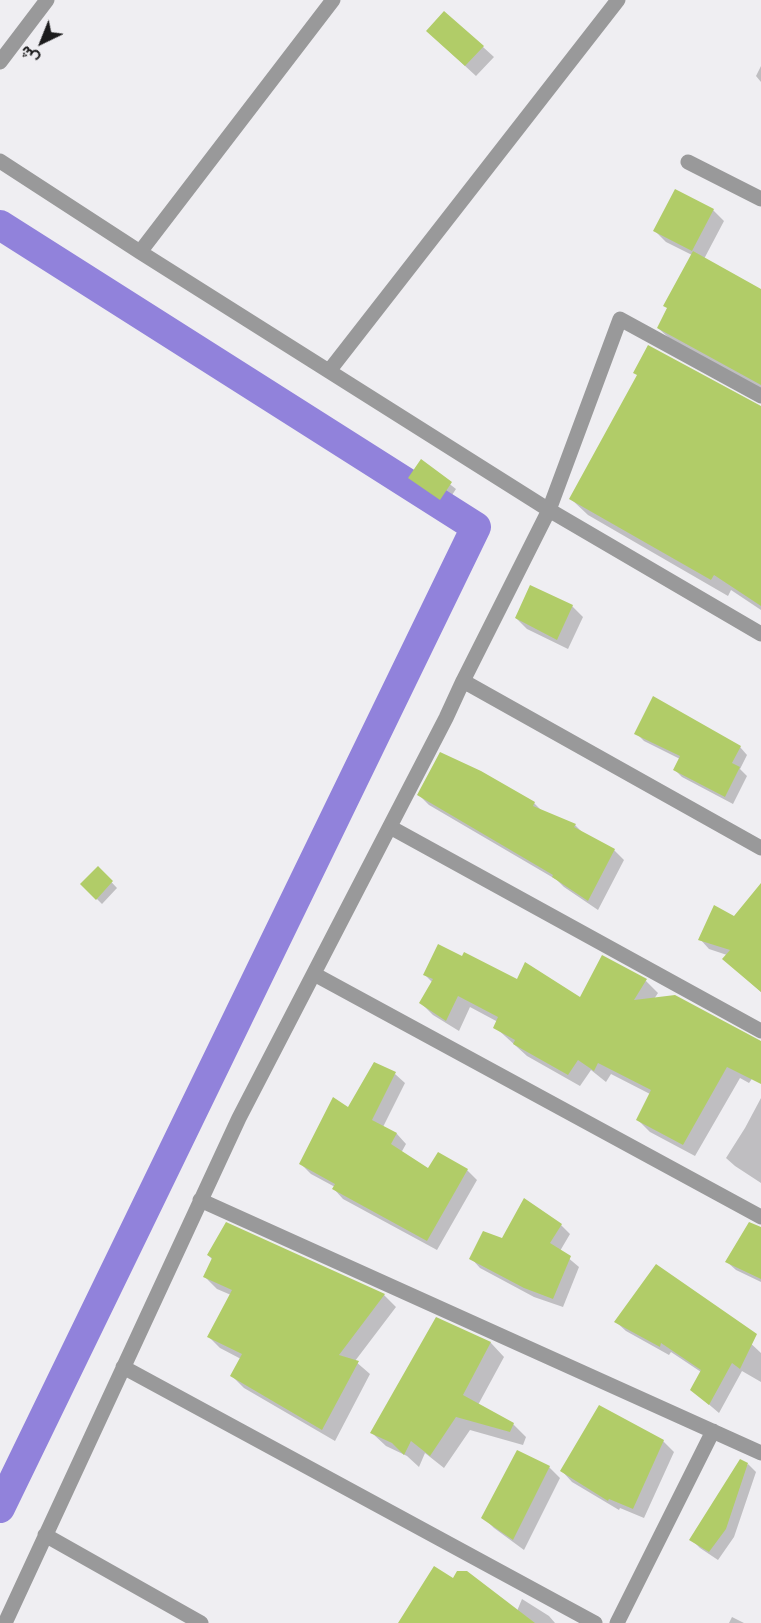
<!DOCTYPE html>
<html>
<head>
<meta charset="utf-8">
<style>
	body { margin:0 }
	#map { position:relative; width:761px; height:1623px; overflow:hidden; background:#efeef2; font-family:"Crimson Pro",Vazirmatn,serif }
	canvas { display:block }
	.north { position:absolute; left:12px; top:12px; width:60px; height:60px; -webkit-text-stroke:4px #efeef2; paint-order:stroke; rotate:223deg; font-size:16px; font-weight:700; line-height:24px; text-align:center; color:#1b1b1c }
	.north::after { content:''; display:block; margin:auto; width:21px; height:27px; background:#1b1b1c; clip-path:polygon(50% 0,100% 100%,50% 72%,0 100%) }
</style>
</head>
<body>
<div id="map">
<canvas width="761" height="1623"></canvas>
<div class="north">ش</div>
</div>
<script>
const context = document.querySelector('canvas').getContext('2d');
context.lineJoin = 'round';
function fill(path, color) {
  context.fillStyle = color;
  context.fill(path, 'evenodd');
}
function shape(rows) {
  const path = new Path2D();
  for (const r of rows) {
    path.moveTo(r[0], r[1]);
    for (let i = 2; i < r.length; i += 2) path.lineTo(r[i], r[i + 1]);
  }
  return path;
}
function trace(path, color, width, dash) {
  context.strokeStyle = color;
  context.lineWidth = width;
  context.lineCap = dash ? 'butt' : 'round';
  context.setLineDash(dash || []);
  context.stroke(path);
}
const shadow = shape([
	[439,42,483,47,494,57,476,76],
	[761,66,761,82,756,76],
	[713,210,724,221,704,259,761,291,761,389,669,338,658,328,692,255,666,242,655,231],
	[761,408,761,610,731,590,728,596,588,515,571,499],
	[421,462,456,489,446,504,410,478],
	[572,606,583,617,568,649,527,629,516,618],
	[636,733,740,747,747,755,740,769,747,776,733,804,682,777,675,770,680,759,644,741],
	[419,795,534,803,543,812,575,825,584,834,614,850,624,860,598,910,564,887,557,880,429,805],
	[98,868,117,888,102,904,82,884],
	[761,886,761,992,724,959,727,955,709,949,700,939,734,918],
	[425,975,517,981,581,999,646,981,658,993,654,999,761,1045,761,1066,749,1083,740,1078,695,1156,650,1132,638,1120,650,1094,611,1074,606,1082,591,1070,580,1086,527,1056,495,1027,498,1022,470,1007,459,1031,433,1015,421,1003,433,983],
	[395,1074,405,1083,383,1127,397,1134,406,1144,401,1153,429,1170,467,1170,477,1180,437,1250,343,1199,334,1189,335,1187,311,1174,301,1164,348,1109],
	[761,1098,761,1183,735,1166,726,1158,745,1128],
	[561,1225,570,1234,560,1251,579,1267,563,1307,534,1297,480,1268,471,1258,503,1240],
	[761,1228,761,1282,736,1270,727,1262],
	[208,1255,384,1295,396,1307,355,1361,370,1374,335,1441,244,1388,232,1376,241,1359,220,1348,208,1336,231,1295,217,1289,205,1277,213,1260],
	[702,1298,761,1353,761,1382,742,1371,719,1413,692,1390,701,1372,671,1352,669,1355,626,1331,616,1322],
	[436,1319,491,1343,504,1357,478,1405,513,1424,526,1437,523,1445,470,1430,444,1468,425,1453,419,1467,407,1456,386,1446,372,1433],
	[663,1441,674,1452,644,1518,620,1508,619,1510,572,1482,562,1471],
	[748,1464,756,1472,734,1537,718,1560,700,1548,691,1539],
	[549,1467,560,1478,524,1550,494,1528,483,1517],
	[453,1580,517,1611,522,1599,549,1616,555,1623,400,1623],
	[732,1617,744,1623,729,1623]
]);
const canal = shape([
	[0,225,476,527,0,1508]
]);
const building = shape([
	[444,11,484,46,465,66,426,31],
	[675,189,714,209,692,251,653,231],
	[693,251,761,289,761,385,657,328,667,308,663,306],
	[648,345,761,406,761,606,714,575,711,580,569,499,637,375,633,373],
	[421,459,452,482,440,500,408,478],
	[530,585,573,605,557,640,515,618],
	[653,696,741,746,732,763,740,767,725,797,673,770,680,756,634,734],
	[440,752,481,771,535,802,533,806,576,824,574,827,615,849,588,901,552,877,553,875,417,795],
	[98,866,113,881,96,900,80,884],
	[761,883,761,992,722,959,730,950,698,940,714,905,734,916],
	[438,944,462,956,464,952,517,979,525,962,580,997,602,955,647,979,634,1000,675,995,761,1041,761,1084,727,1067,683,1145,636,1120,651,1090,598,1063,594,1071,578,1060,568,1075,513,1044,515,1040,493,1028,498,1017,458,996,446,1021,419,1003,433,979,423,975],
	[374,1062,396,1072,372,1120,397,1133,391,1144,428,1168,438,1152,468,1169,427,1241,332,1189,335,1184,299,1164,333,1097,348,1107],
	[524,1198,562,1224,550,1243,571,1256,553,1299,524,1288,469,1259,483,1231,502,1238],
	[226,1222,385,1294,339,1355,359,1361,322,1430,230,1376,242,1354,207,1337,232,1290,203,1277,212,1258,207,1255],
	[749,1222,761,1227,761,1279,725,1262],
	[656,1264,757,1334,740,1369,732,1363,709,1405,690,1390,701,1370,661,1343,660,1347,614,1322],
	[436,1317,491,1342,463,1395,514,1423,510,1432,456,1417,430,1456,411,1441,404,1455,392,1443,370,1433],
	[599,1405,664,1440,633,1509,609,1499,608,1501,560,1471],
	[517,1450,550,1466,513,1540,481,1518],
	[740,1459,748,1463,726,1529,709,1552,689,1540],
	[434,1566,453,1578,457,1571,467,1571,535,1623,398,1623]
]);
const minor = shape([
	[0,62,47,0],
	[0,161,140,252,549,510,761,634],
	[688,162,761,199],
	[140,252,333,0],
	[329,371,618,0],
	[463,681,761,848],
	[390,827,761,1031],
	[314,974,761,1217],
	[200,1200,761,1453],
	[123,1367,595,1623],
	[45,1535,201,1623],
	[5,1623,239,1118,446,718,463,681,549,510,620,319,761,396],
	[617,1623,713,1431]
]);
fill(shadow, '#0003');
trace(canal, '#9182db', 30);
fill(building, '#b1cc68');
trace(minor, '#99999a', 15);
</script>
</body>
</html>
